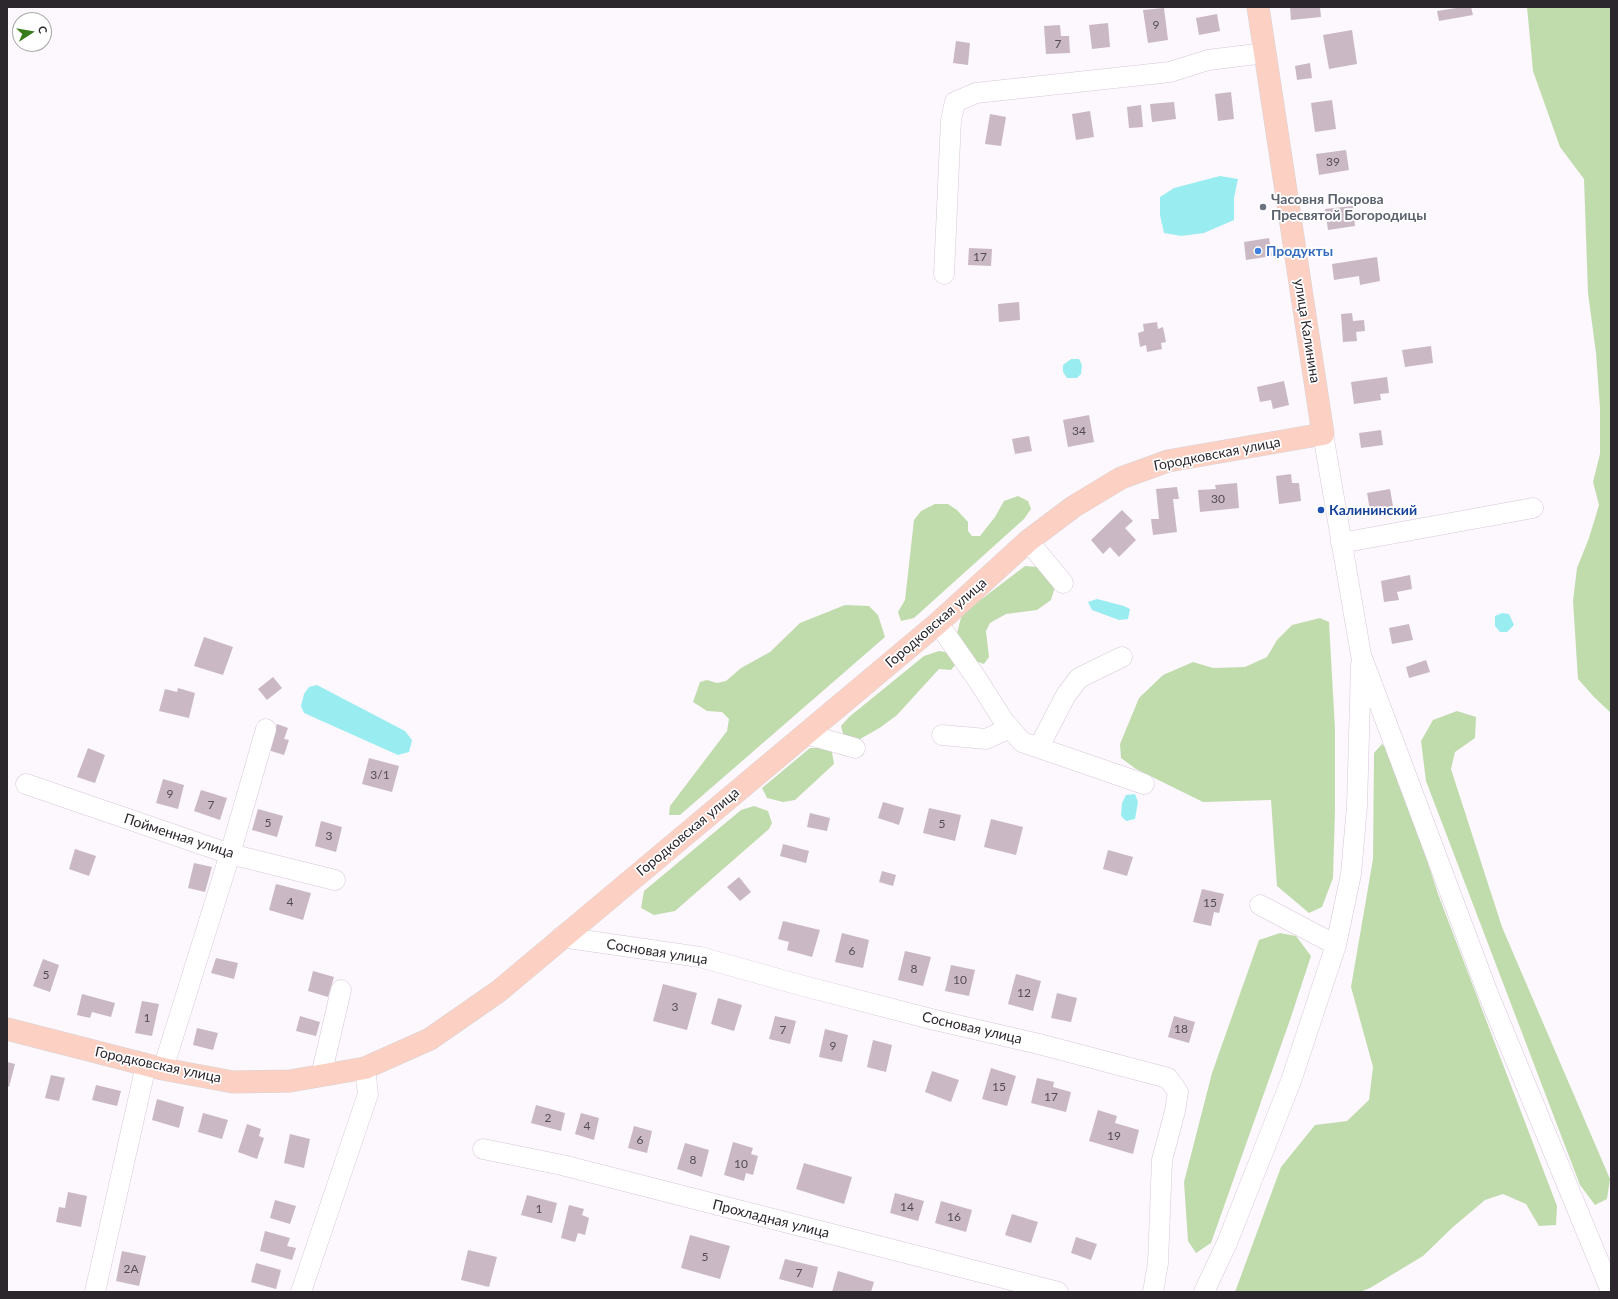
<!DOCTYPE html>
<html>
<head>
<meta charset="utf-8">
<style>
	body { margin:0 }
	#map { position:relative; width:1618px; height:1299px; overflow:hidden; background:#fdf7fe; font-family:Lato,sans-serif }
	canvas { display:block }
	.frame { position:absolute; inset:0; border:8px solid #2c272d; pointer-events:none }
	.north { position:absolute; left:12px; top:12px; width:40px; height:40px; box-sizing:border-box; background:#fff; border:1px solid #aba9ab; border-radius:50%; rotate:78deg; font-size:11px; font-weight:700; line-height:16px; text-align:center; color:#2c272d }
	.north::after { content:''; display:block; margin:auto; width:14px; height:18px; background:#387c1d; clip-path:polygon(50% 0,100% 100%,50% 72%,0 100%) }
</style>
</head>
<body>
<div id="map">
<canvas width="1618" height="1299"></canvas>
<div class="frame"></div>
<div class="north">С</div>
</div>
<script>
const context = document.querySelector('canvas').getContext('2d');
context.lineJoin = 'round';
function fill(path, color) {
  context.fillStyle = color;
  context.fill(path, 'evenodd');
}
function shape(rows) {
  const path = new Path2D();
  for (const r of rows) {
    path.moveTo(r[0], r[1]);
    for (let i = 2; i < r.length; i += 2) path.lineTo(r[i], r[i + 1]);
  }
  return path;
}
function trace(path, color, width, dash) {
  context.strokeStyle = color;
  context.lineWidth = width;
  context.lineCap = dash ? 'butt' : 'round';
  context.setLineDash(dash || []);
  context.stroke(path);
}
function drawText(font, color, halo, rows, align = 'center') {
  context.font = font + ' Lato,sans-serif';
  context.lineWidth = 3.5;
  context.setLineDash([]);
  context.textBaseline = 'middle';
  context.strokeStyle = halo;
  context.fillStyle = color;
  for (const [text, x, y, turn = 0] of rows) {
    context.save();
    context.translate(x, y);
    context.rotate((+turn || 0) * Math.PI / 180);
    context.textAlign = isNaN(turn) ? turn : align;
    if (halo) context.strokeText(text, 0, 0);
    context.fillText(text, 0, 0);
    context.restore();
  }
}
const green = shape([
	[1527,7,1611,7,1611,713,1594,697,1578,679,1573,601,1577,568,1589,538,1599,505,1593,482,1600,454,1600,408,1596,353,1588,293,1584,179,1560,147,1533,71],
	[1018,496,1028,501,1031,509,1024,519,914,618,901,621,898,612,905,600,914,520,921,511,935,504,948,504,957,510,968,522,968,531,972,536,980,536,995,517,1004,501],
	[1025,566,1038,567,1055,587,1051,600,1037,610,1006,614,990,623,986,631,989,657,984,664,972,660,956,637,962,614],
	[845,605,869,606,878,615,885,637,680,815,669,815,670,806,727,731,729,719,722,712,707,711,693,702,700,682,707,680,717,683,726,681,741,668,770,652,800,623],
	[1320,618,1329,622,1335,729,1335,810,1333,878,1322,907,1309,913,1277,886,1271,800,1203,802,1136,769,1121,758,1120,744,1139,698,1163,675,1193,662,1213,668,1245,667,1267,657,1277,640,1292,625],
	[939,651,951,653,956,664,951,670,939,669,897,715,881,727,855,742,844,738,841,726,849,717,924,656],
	[1457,711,1476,717,1475,738,1455,752,1451,769,1502,927,1610,1179,1607,1199,1595,1205,1580,1185,1426,781,1421,741,1433,720],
	[1382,744,1393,755,1438,894,1557,1206,1556,1225,1539,1226,1526,1204,1503,1194,1485,1200,1453,1227,1423,1256,1370,1288,1360,1292,1235,1292,1281,1167,1315,1125,1347,1121,1369,1100,1373,1067,1351,987,1373,859,1374,753],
	[810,748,823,748,832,752,834,764,795,800,783,802,767,798,762,788],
	[754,806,768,811,772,823,769,829,675,911,654,915,641,908,644,891,741,810],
	[1280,933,1296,936,1311,956,1290,1020,1211,1243,1196,1253,1188,1241,1184,1182,1212,1073,1259,940]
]);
const water = shape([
	[1220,176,1238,179,1234,198,1234,220,1204,233,1181,236,1164,233,1160,215,1160,197,1174,188],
	[1071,359,1079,359,1082,365,1081,374,1077,378,1067,378,1063,372,1063,365],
	[1097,599,1124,606,1130,609,1128,619,1119,620,1092,610,1088,602],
	[1502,613,1509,614,1514,625,1507,632,1500,632,1495,626,1495,616],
	[317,685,405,731,412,740,409,752,398,755,304,713,301,706,304,694,309,687],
	[1135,794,1138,802,1135,819,1126,821,1121,816,1122,803,1126,795]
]);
const building = shape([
	[1290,7,1320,7,1321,17,1291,20],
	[1463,7,1471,7,1473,15,1439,21,1437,11],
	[1164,8,1168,40,1148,43,1143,10],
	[1217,14,1220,31,1199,35,1196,18],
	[1108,23,1110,47,1092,49,1089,25],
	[1060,25,1061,36,1069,36,1070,53,1046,54,1044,26],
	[1352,30,1357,64,1329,69,1323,35],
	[956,41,970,43,968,65,953,63],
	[1310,63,1312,78,1297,80,1295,66],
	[1231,92,1234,119,1218,121,1215,94],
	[1332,100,1336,129,1315,132,1311,103],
	[1174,102,1176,119,1152,122,1150,104],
	[1141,105,1143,127,1129,128,1127,107],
	[1090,111,1094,137,1076,140,1072,114],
	[990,114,1006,117,1001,146,985,144],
	[1346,150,1349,170,1319,175,1316,154],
	[1353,206,1355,226,1328,230,1325,209],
	[1269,238,1272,256,1246,260,1244,242],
	[969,248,992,249,991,266,968,265],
	[1377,257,1380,281,1360,285,1359,276,1334,280,1332,264],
	[1019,302,1020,320,999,322,998,304],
	[1352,313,1353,321,1364,320,1365,331,1356,332,1357,341,1343,342,1341,314],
	[1157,322,1158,329,1163,327,1166,342,1161,343,1162,349,1147,352,1146,345,1140,347,1138,333,1144,331,1143,324],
	[1431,346,1433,363,1405,367,1402,350],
	[1387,377,1389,393,1380,394,1381,400,1354,404,1351,382],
	[1284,381,1289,405,1273,409,1271,400,1260,402,1257,387],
	[1089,415,1094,442,1068,447,1063,420],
	[1381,430,1383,445,1361,448,1359,433],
	[1029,436,1032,451,1015,454,1012,439],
	[1291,474,1292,483,1299,483,1301,501,1279,504,1276,476],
	[1237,483,1239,508,1200,512,1198,490,1216,489,1215,485],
	[1177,487,1179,499,1173,499,1177,532,1153,535,1151,519,1159,519,1156,489],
	[1390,489,1393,506,1370,510,1367,493],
	[1122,510,1133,521,1125,528,1136,540,1119,557,1110,547,1103,554,1091,540],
	[1410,575,1412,589,1397,592,1399,600,1384,602,1381,581],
	[1409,624,1413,640,1392,644,1389,628],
	[204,637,233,647,223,675,194,666],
	[1426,660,1430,672,1409,678,1406,667],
	[273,677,282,688,267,700,258,689],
	[178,688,195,693,189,718,159,711,165,689,177,692],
	[277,724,288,728,284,739,289,740,284,755,268,750],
	[88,748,105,755,95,783,77,777],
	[369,758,399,766,392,792,362,784],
	[163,779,184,785,178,809,156,803],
	[201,790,227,798,220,820,194,811],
	[883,802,904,808,899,825,878,818],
	[929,808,961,815,955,841,923,833],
	[258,809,283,816,277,837,252,830],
	[810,813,830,818,827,831,807,827],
	[991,819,1023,827,1016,855,984,847],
	[321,821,342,827,336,852,315,846],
	[783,844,809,851,806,863,780,856],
	[75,849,96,856,89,876,69,869],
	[1108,850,1133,857,1127,876,1103,869],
	[194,863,212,867,205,892,188,888],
	[882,871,896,875,893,886,879,882],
	[739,877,751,892,740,901,727,887],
	[276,884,311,893,303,920,269,910],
	[1202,889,1224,894,1219,913,1214,912,1211,926,1193,922],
	[783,921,820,930,812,957,787,950,789,942,778,939],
	[842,933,869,940,863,968,835,962],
	[905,951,931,957,923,986,898,980],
	[216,958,238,963,234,979,211,973],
	[43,959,59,965,50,992,33,986],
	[951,965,975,970,969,996,945,991],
	[313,971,334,977,328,997,308,991],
	[1016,974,1041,981,1033,1011,1008,1004],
	[663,984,697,993,687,1030,653,1021],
	[1057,993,1077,998,1071,1022,1051,1018],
	[82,994,115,1003,111,1017,92,1012,90,1018,77,1015],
	[718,998,742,1005,734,1031,711,1024],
	[142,1001,159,1004,152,1036,135,1033],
	[300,1016,320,1022,316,1036,296,1031],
	[775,1016,796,1021,790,1044,769,1039],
	[1174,1016,1195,1022,1189,1043,1168,1037],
	[197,1028,218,1033,213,1050,193,1045],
	[825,1029,848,1035,842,1062,819,1057],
	[873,1040,892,1045,886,1072,867,1067],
	[7,1062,15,1064,9,1087,7,1086],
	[991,1068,1016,1076,1007,1106,982,1099],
	[932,1071,959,1080,951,1102,925,1092],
	[51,1075,65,1078,59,1101,45,1098],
	[1037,1078,1054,1082,1053,1087,1071,1092,1066,1112,1031,1103],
	[96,1085,121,1091,117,1106,92,1100],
	[157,1099,184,1107,179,1128,152,1120],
	[536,1105,565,1113,561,1131,531,1123],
	[1098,1110,1117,1116,1115,1123,1139,1130,1133,1154,1089,1141],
	[203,1113,228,1120,222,1139,198,1132],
	[581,1113,599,1118,594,1140,575,1134],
	[247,1124,261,1129,259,1136,264,1138,257,1159,238,1152],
	[634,1126,652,1131,647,1153,628,1148],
	[290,1134,310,1139,304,1168,284,1163],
	[733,1142,753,1148,751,1154,758,1156,753,1175,746,1173,744,1181,724,1175],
	[685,1143,709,1150,702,1177,677,1169],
	[804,1163,852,1177,844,1204,796,1189],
	[68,1192,87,1196,81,1227,56,1222,59,1207,65,1208],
	[895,1193,924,1201,918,1221,890,1213],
	[527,1195,557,1203,552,1223,521,1215],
	[275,1200,296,1206,290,1224,270,1218],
	[941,1201,972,1210,966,1232,935,1223],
	[569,1205,584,1209,582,1215,589,1218,585,1235,578,1233,575,1242,561,1238],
	[1012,1214,1038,1222,1031,1243,1005,1235],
	[265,1231,290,1238,287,1246,296,1248,292,1260,260,1251],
	[690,1235,730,1246,720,1279,681,1268],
	[1076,1237,1097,1244,1091,1260,1071,1253],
	[468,1250,497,1257,489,1287,461,1280],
	[122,1251,146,1256,139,1286,116,1281],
	[785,1259,818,1267,813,1288,779,1279],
	[256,1263,281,1270,276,1289,251,1282],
	[838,1271,874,1282,871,1292,832,1292]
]);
const minor = shape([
	[944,274,951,120,955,102,976,93,1170,72,1208,60,1265,53],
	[1323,434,1361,655,1487,991,1611,1291],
	[1028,541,1063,583],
	[1341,543,1533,508],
	[938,623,979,682,1003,720,1022,742,1144,784],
	[806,734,855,748],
	[942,735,986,739,1010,728],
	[1039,747,1066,695,1079,678,1122,657],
	[26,784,230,854,335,880],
	[1260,905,1336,945],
	[561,937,700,957,800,985,935,1020,1039,1044,1168,1078,1178,1092,1175,1111,1162,1160,1158,1263,1153,1292],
	[163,1069,230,854,266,729],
	[321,1076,341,990],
	[483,1149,562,1165,1058,1292],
	[95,1292,146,1065],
	[301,1292,368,1094,365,1068],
	[1204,1292,1227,1243,1291,1081,1336,945,1351,874,1357,806,1361,665]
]);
const major = shape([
	[7,1029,163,1069,233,1082,290,1081,365,1068,430,1039,499,991,938,623,1028,541,1073,507,1121,478,1168,461,1323,434,1258,7]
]);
const markers = [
	[1263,207,4,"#6b7280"],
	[1258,251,4,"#3f7fe0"],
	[1321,510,4,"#1a4fb4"]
];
const numberNames = [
	["9",1156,25],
	["7",1058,44],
	["39",1333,162],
	["17",980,257],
	["34",1079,431],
	["30",1218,499],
	["3/1",380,775],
	["9",170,794],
	["7",211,805],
	["5",268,823],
	["5",942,824],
	["3",329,836],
	["4",290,902],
	["15",1210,903],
	["6",852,951],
	["8",914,969],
	["5",46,975],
	["10",960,980],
	["12",1024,993],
	["3",675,1007],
	["1",147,1018],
	["18",1181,1029],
	["7",783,1030],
	["9",833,1046],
	["15",999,1087],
	["17",1051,1097],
	["2",548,1118],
	["4",587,1126],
	["19",1114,1136],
	["6",640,1140],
	["8",693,1160],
	["10",741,1164],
	["14",907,1207],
	["1",539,1209],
	["16",954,1217],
	["5",705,1257],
	["2А",131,1269],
	["7",799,1273]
];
const worshipNames = [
	["Часовня Покрова",1271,199],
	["Пресвятой Богородицы",1271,215]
];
const shopNames = [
	["Продукты",1266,251]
];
const streetNames = [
	["улица Калинина",1307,331,81],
	["Городковская улица",1217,454,-11],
	["Городковская улица",936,623,-41],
	["Городковская улица",688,832,-40],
	["Пойменная улица",179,836,18],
	["Сосновая улица",657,952,9],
	["Сосновая улица",972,1028,13],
	["Городковская улица",158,1065,12],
	["Прохладная улица",771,1219,14]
];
const transitNames = [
	["Калининский",1329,510]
];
fill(green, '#c0dcad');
fill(water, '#99edf1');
fill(building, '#cab9c5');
trace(minor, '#d6c8d7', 21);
trace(major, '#d5d4d5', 23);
trace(minor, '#fff', 20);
trace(major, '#fdd0c4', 22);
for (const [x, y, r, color] of markers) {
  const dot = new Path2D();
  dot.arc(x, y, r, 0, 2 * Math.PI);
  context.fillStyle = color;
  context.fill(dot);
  trace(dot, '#fff', 1.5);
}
drawText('12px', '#544c53', null, numberNames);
drawText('bold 14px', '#5b616d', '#fff', worshipNames, 'left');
drawText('bold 14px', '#366cbe', '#fff', shopNames, 'left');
drawText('14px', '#2c272d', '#fff', streetNames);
drawText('bold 14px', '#164399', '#fff', transitNames, 'left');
</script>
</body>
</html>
